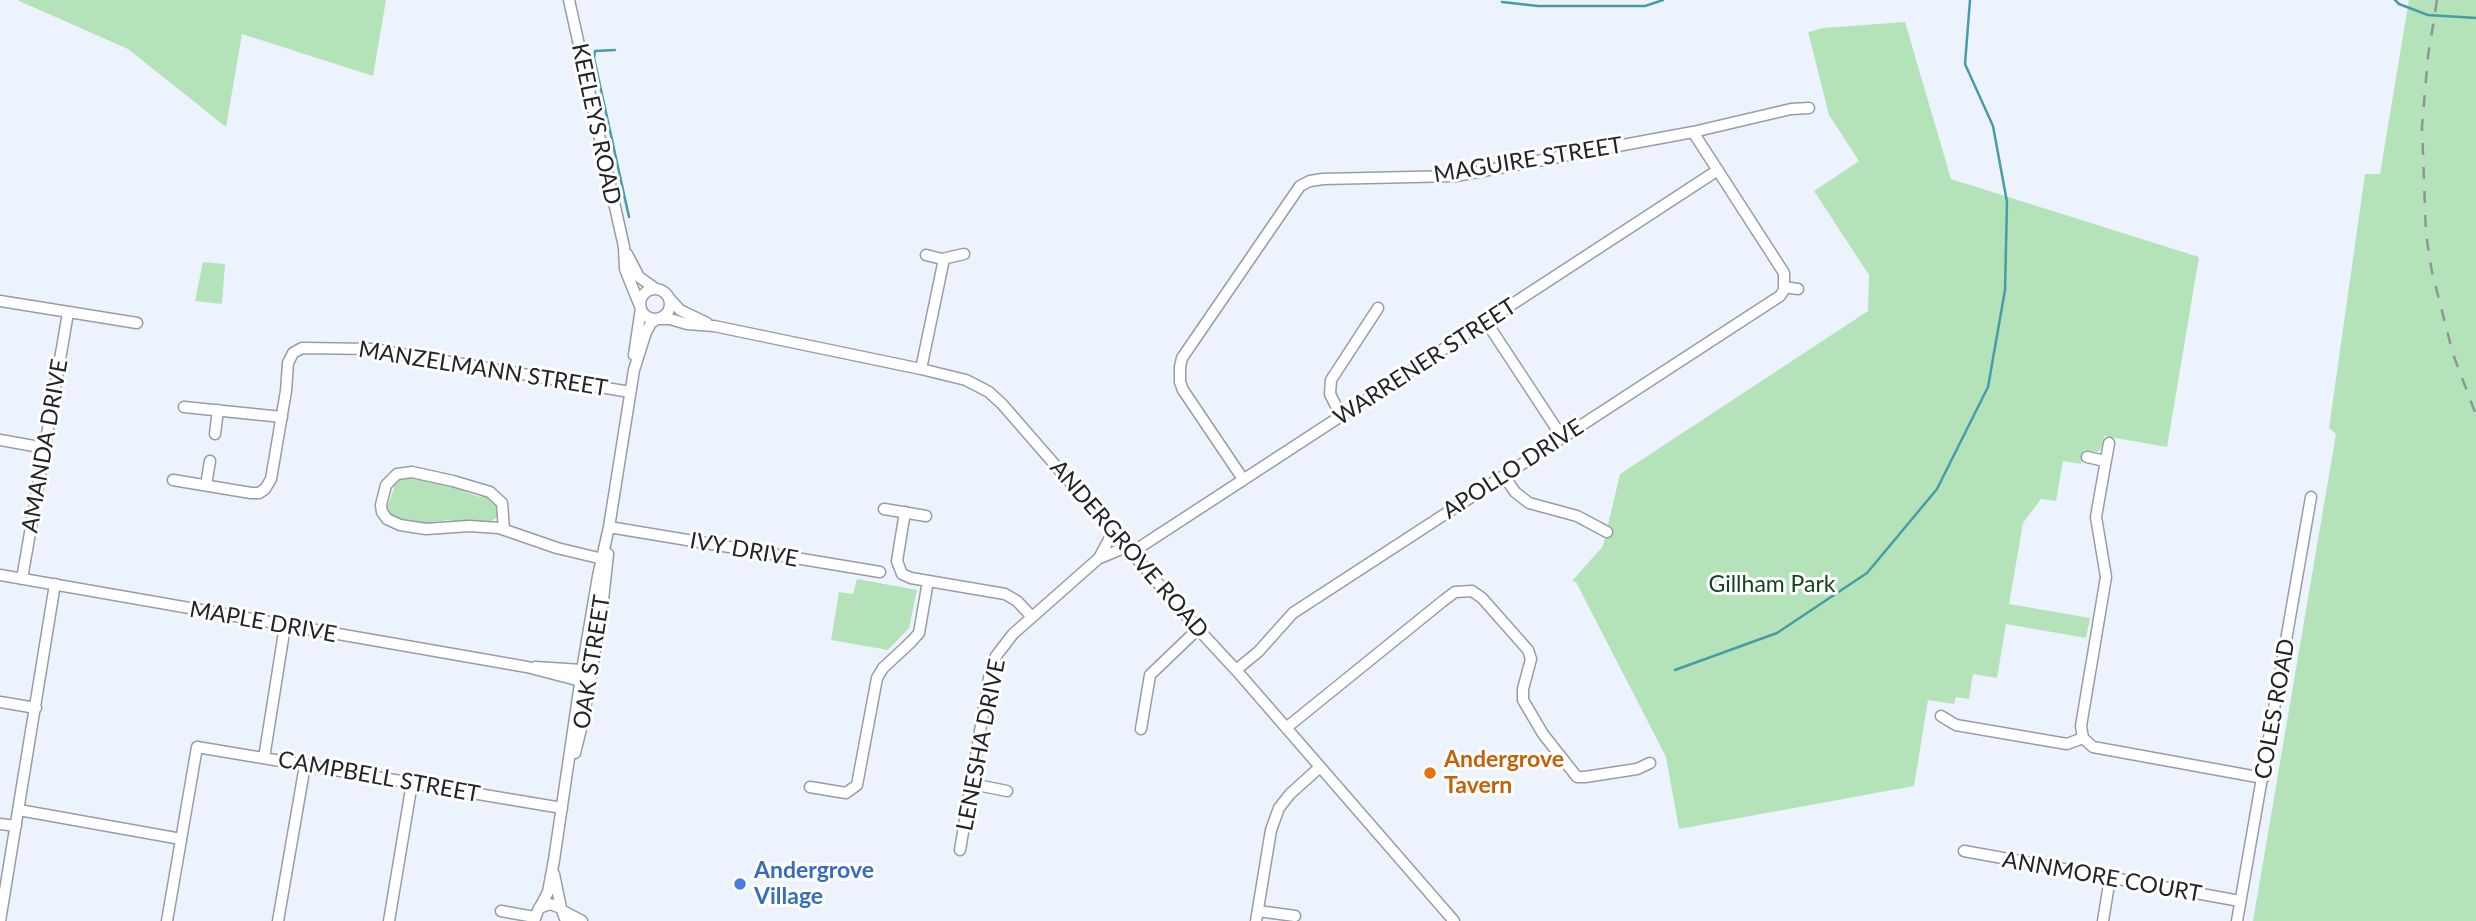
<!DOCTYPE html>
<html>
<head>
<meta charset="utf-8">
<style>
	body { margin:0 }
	canvas { display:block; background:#edf3fc }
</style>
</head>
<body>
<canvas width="2476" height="921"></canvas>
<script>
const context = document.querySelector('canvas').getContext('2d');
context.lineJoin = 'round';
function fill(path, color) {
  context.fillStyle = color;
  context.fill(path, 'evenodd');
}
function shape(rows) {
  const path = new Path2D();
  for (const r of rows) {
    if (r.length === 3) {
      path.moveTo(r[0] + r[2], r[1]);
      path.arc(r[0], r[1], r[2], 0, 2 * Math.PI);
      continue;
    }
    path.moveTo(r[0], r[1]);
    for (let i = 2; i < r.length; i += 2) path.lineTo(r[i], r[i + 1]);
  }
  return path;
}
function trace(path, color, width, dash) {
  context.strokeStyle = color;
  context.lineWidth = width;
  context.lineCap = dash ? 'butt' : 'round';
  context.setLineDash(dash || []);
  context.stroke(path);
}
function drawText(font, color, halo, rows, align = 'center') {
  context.font = font + ' Lato,sans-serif';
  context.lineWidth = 6;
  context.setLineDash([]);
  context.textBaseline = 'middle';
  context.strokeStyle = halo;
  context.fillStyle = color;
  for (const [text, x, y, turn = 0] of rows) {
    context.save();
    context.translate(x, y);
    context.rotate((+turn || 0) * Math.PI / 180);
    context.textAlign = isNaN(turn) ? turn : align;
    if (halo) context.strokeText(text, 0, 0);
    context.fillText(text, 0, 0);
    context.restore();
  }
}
const green = shape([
	[17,0,386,0,373,76,242,34,226,127,128,49],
	[2409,0,2476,0,2476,921,2253,921,2336,434,2329,428,2365,174,2380,174],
	[1905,22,1951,179,2199,257,2167,447,2104,436,2101,449,2097,452,2084,450,2081,464,2063,461,2056,501,2041,499,2023,523,2009,604,2090,618,2086,638,2006,624,1997,678,1973,674,1969,699,1956,697,1954,704,1928,700,1914,786,1679,829,1666,757,1576,582,1572,581,1603,546,1620,474,1868,311,1869,275,1814,191,1859,161,1829,115,1808,32,1823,28],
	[203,262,225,264,222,304,195,301],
	[413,477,464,489,465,492,480,497,483,495,489,497,498,505,498,517,490,522,453,523,450,520,431,522,428,525,406,522,392,517,386,506,389,503,394,488,392,485,400,478],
	[857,579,917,590,909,628,888,650,831,640,839,592,853,594]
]);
const stream = shape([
	[2395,0,2399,4,2428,15,2476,18],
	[1502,2,1538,6,1645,6,1663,0],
	[615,50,595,51,594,58,629,217],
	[1675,670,1777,633,1867,573,1937,489,1988,387,2005,290,2007,202,1993,126,1965,64,1970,0]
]);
const minor = shape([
	[569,0,624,247,625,269,640,306],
	[627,254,639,277,656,289],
	[926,255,942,259,964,254],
	[1784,287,1798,289],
	[655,304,15],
	[670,299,680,310,707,323],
	[0,301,137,323],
	[658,319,670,319,687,324,714,326,921,369,966,380,989,392,1002,404,1198,629,1236,670,1454,921],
	[1487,323,1562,437],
	[634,355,641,308],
	[921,369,944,259],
	[184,407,282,417],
	[1341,416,1330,394,1331,380,1378,308],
	[215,434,218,410],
	[0,440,45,448],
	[2109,443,2096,517,2106,577,2081,726,2083,738,2093,747,2263,778],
	[2087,457,2105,461],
	[1504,476,1515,492,1529,503,1577,516,1607,532],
	[1243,479,1183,390,1180,382,1180,367,1182,358,1300,186,1310,181,1323,179,1456,176,1693,132,1791,109,1809,108],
	[173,480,251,493,259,493,265,489,271,479,286,391,288,363,293,353,302,348,372,349,630,392],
	[206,485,210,461],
	[884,509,926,516],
	[905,512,897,561,902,574,911,578,1005,594,1017,601,1032,617],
	[609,527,880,572],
	[504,529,502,503,490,492,453,481,412,472,397,474,386,485,381,505,382,512,387,519,400,525,426,529,469,526,499,528,557,548,607,560],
	[1131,553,1718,170],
	[1100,558,1126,547],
	[0,575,527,667,573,679,580,681,591,677],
	[22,579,68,313],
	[535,667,582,670,585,672],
	[1236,670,1258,652,1293,613,1780,296,1784,290,1784,273,1693,132],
	[0,702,36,708],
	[1941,716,1956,725,2067,744,2083,738],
	[1286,728,1443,601,1455,592,1472,591,1482,598,1528,650,1531,659,1523,689,1523,700,1543,734,1577,777,1585,777,1637,769,1650,763],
	[1141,729,1150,675,1198,629],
	[575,753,583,721,602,609,608,554],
	[264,758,285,626],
	[972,784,1007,791],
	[810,787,846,793,857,785,877,678,883,668,911,642,919,633,928,581],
	[19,810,181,839],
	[0,824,16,826],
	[960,850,990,672,996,656,1013,634,1099,558,1113,532],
	[1964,851,2240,901],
	[554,874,561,908],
	[540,907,548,892,554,860,582,670,598,576,609,527,634,370,646,332,651,323,657,319],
	[501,911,534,917],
	[563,911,582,921],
	[1258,911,1295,916],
	[0,921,55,584],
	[167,921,197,747,562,808],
	[278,921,305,765],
	[389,921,412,783],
	[534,921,539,908,550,904,561,908,566,921],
	[1256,921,1271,830,1279,808,1290,794,1320,767],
	[2103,921,2110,878],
	[2237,921,2311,497]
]);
const rail = shape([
	[2437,0,2428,56,2422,127,2426,234,2432,272,2453,354,2476,415]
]);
const markers = [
	[1430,773,7,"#e8710a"],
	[740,884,7,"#3f7fe0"]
];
const streetNames = [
	["KEELEYS ROAD",596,124,78],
	["MAGUIRE STREET",1528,160,-9],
	["WARRENER STREET",1425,362,-33],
	["MANZELMANN STREET",483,369,9],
	["AMANDA DRIVE",45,446,-80],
	["APOLLO DRIVE",1513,469,-33],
	["ANDERGROVE ROAD",1129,549,49],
	["IVY DRIVE",744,550,10],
	["MAPLE DRIVE",263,622,10],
	["OAK STREET",592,662,-81],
	["COLES ROAD",2275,709,-80],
	["LENESHA DRIVE",981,745,-79],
	["CAMPBELL STREET",379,777,10],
	["ANNMORE COURT",2102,877,10]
];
const parkNames = [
	["Gillham Park",1772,585]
];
const foodNames = [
	["Andergrove",1444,760],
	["Tavern",1444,786]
];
const shopNames = [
	["Andergrove",754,871],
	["Village",754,897]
];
fill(green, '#b4e3ba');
trace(stream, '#489ca8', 2.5);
trace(minor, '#989da5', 13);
trace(minor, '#fff', 10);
trace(rail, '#90949a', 2.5, [12, 12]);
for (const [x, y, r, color] of markers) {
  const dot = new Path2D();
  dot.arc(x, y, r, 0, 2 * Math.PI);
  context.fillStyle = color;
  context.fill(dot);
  trace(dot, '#fff', 2.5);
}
drawText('23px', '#222428', '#fff', streetNames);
drawText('23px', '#13451f', '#fff', parkNames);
drawText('bold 23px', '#c56008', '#fff', foodNames, 'left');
drawText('bold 23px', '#366cbe', '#fff', shopNames, 'left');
</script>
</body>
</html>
